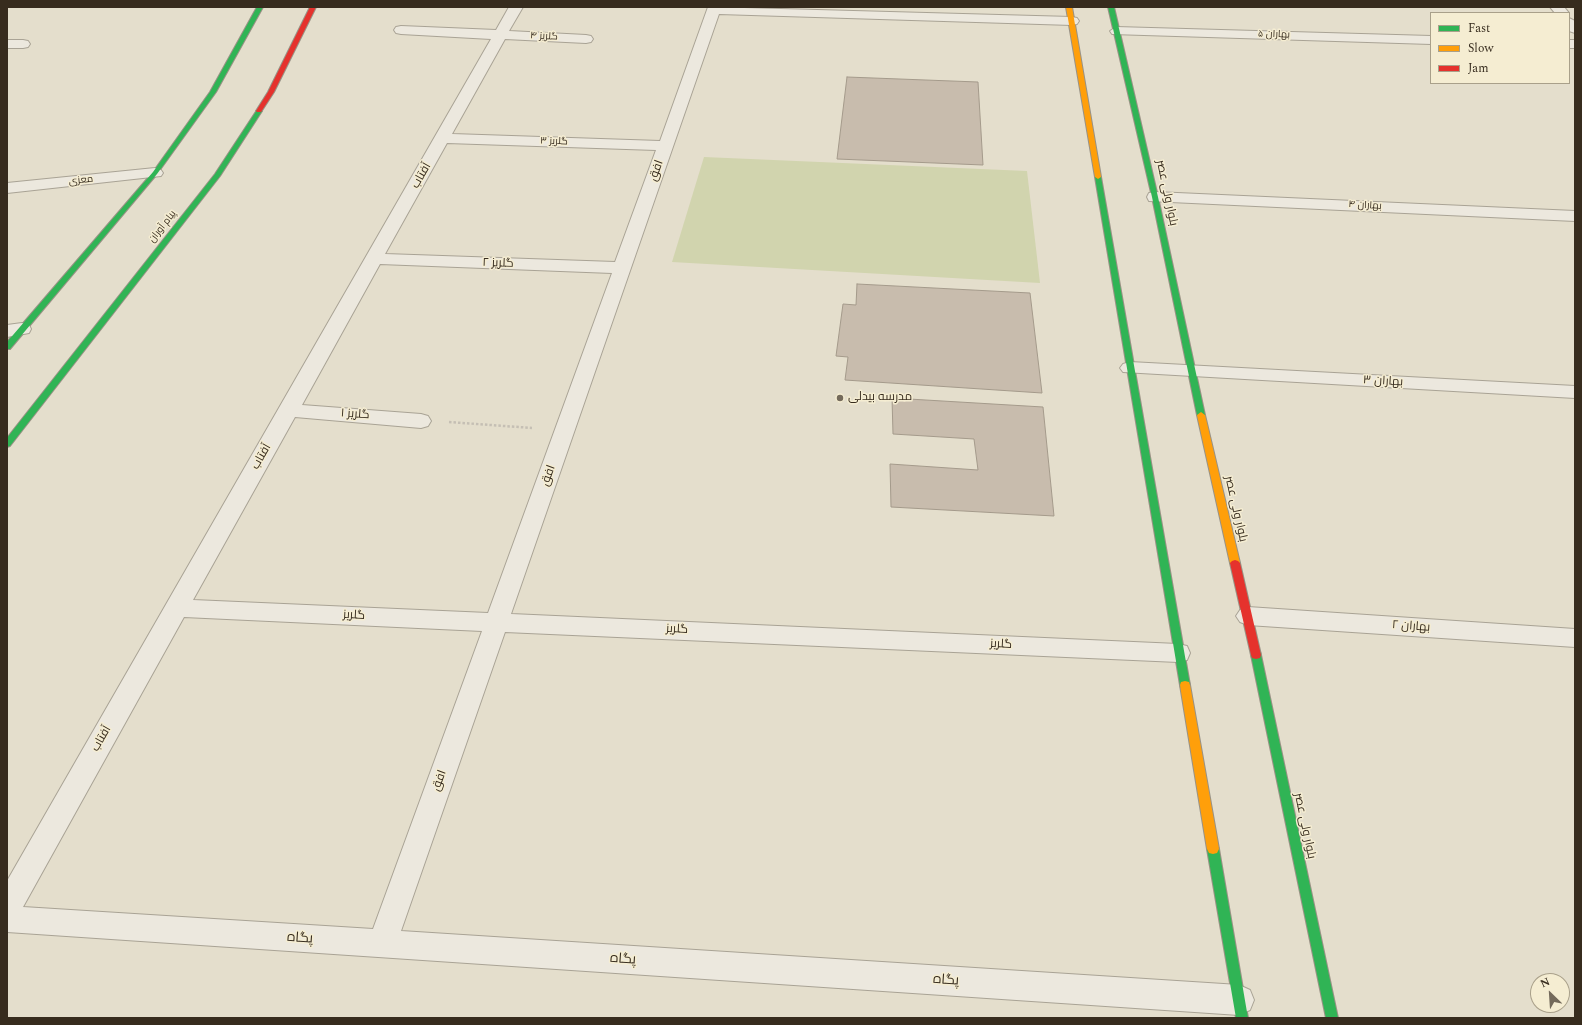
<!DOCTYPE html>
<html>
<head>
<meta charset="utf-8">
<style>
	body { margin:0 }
	#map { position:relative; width:1582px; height:1025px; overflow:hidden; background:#e4decc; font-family:Spectral,serif }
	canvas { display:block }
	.frame { position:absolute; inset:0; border:8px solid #372c1e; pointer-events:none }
	.legend { position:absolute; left:1430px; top:12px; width:140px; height:72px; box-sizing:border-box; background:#f5edd2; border:1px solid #a9a08a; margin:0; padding:5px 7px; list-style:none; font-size:12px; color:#372c1e }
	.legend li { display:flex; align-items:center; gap:8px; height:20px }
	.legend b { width:20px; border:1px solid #a9a08a }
	.north { position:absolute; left:1530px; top:973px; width:40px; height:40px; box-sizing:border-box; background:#f5edd2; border:1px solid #a9a08a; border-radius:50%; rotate:335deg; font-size:11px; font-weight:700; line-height:16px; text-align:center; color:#372c1e }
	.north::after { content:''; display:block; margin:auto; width:14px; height:18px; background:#746a5b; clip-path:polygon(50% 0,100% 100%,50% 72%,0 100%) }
</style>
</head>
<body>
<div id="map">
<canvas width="1582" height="1025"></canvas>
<div class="frame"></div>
<ul class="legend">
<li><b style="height:5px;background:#30b455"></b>Fast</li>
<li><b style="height:5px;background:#ff9f0a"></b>Slow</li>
<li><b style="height:5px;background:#e5322d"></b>Jam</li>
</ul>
<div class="north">N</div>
</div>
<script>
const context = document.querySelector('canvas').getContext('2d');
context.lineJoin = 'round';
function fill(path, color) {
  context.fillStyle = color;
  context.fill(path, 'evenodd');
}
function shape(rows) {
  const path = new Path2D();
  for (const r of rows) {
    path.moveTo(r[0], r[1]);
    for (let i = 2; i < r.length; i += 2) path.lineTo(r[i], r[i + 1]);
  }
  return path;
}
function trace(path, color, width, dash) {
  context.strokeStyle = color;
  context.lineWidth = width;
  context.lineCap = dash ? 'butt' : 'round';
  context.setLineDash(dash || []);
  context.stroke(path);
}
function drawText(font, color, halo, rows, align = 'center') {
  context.font = font + ' Spectral,Cairo,serif';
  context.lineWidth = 3;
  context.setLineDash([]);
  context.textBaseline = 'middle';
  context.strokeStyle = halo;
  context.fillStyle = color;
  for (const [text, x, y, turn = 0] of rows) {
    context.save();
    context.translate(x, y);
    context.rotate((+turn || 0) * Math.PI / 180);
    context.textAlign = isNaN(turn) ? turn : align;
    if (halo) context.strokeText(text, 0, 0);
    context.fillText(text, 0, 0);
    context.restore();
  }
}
const green = shape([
	[704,157,1027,171,1040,283,672,262]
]);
const building = shape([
	[847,77,978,82,983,165,837,159,847,77],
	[857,284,1030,293,1042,393,845,380,848,357,836,356,843,304,856,305,857,284],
	[892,398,1043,407,1054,516,891,507,890,464,978,470,974,439,893,434,892,398]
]);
const path = shape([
	[449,422,532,428]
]);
const lane = shape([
	[1116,27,1431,36,1431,44,1112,34,1110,31,1116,27],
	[1569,40,1575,40,1575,48,1569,48,1569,40]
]);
const street = shape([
	[509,7,523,7,509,31,586,35,591,36,593,39,591,42,586,43,505,39,452,134,660,141,708,7,1072,17,1077,18,1079,21,1077,24,1072,25,719,14,511,614,1178,644,1187,646,1190,653,1187,660,1178,662,505,632,401,931,1239,985,1250,990,1254,1000,1250,1010,1239,1015,7,932,7,881,491,39,401,34,396,33,394,30,396,27,401,26,496,30,509,7],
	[447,143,656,150,615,262,385,254,447,143],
	[380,264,612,273,488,613,193,600,295,417,421,428,428,426,431,421,428,416,421,414,302,405,380,264],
	[184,617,482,631,373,929,23,907,184,617],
	[1550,7,1564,7,1569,13,1555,13,1550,7],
	[1569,18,1575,21,1575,33,1569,31,1569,18],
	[7,40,23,40,28,41,30,44,28,47,23,48,7,48,7,40],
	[155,168,161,170,163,173,161,176,7,193,7,183,155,168],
	[1155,192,1575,211,1575,221,1149,201,1147,197,1149,193,1155,192],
	[22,323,29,325,31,329,29,333,7,337,7,325,22,323],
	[1130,362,1575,386,1575,398,1123,372,1120,368,1123,364,1130,362],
	[1248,607,1575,629,1575,647,1248,625,1240,622,1236,616,1240,610,1248,607]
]);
const fast = shape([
	[257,7,263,7,216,92,157,174,10,349,7,349,7,342,153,172,210,92,257,7],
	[1108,7,1114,7,1158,197,1205,415,1201,418,1197,415,1152,197,1108,7],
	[257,110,262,111,220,176,10,446,7,447,7,438,215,174,257,110],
	[1098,175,1101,177,1190,685,1189,688,1185,689,1181,688,1180,685,1095,177,1098,175],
	[1256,651,1260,652,1261,655,1338,1018,1326,1018,1251,655,1252,652,1256,651],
	[1213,844,1217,845,1219,849,1248,1018,1236,1018,1207,849,1209,845,1213,844]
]);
const slow = shape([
	[1066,7,1072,7,1101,177,1098,179,1095,177,1066,7],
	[1201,412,1205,415,1240,563,1238,565,1235,566,1232,565,1230,563,1197,415,1201,412],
	[1185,681,1189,682,1190,685,1219,849,1217,853,1213,854,1209,853,1207,849,1180,685,1181,682,1185,681]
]);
const jam = shape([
	[310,7,316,7,274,92,261,112,257,112,256,111,268,92,310,7],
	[1235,560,1238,561,1240,563,1261,655,1260,658,1256,659,1252,658,1251,655,1230,563,1232,561,1235,560]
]);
const markers = [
	[840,398,4,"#746a5b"]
];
const farStreetnames = [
	["بهاران ۵",1274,35,2],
	["گلریز ۴",544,37,3],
	["گلریز ۳",554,142,2],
	["معزی",81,181,-6],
	["بهاران ۴",1365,206,3],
	["پیام آوران",163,227,-52]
];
const streetNames = [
	["افق",657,171,-70],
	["آفتاب",422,176,-60],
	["بلوار ولی عصر",1166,193,78],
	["گلریز ۲",498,264,2],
	["بهاران ۳",1383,382,3],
	["گلریز ۱",355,415,4],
	["آفتاب",262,457,-60],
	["افق",549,476,-70],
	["بلوار ولی عصر",1235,509,77],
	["گلریز",354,616,3],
	["بهاران ۲",1411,627,4],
	["گلریز",677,630,3],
	["گلریز",1001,645,3],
	["آفتاب",102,739,-60],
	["افق",440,781,-70],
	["بلوار ولی عصر",1304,826,78]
];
const poiNames = [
	["مدرسه بیدلی",848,398]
];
const nearStreetnames = [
	["پگاه",300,939,4],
	["پگاه",623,960,4],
	["پگاه",946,981,4]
];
fill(green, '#d1d4ae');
fill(building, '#c8bcad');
trace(building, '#a49a8b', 1);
trace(lane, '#a9a395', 2);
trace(street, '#a9a395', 2);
trace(fast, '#999285', 2);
trace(slow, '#999285', 2);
trace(jam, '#999285', 2);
trace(path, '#c5bfb4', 2.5, [2.5, 2]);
fill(lane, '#ece8de');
fill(street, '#ece8de');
fill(fast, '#30b455');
fill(slow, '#ff9f0a');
fill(jam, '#e5322d');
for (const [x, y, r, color] of markers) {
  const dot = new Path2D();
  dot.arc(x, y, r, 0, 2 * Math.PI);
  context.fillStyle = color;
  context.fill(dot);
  trace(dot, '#f5edd2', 1.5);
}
drawText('10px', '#372c1e', '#f5edd2', farStreetnames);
drawText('12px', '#372c1e', '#f5edd2', streetNames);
drawText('12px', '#372c1e', '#f5edd2', poiNames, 'left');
drawText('14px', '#372c1e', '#f5edd2', nearStreetnames);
</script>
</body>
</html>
